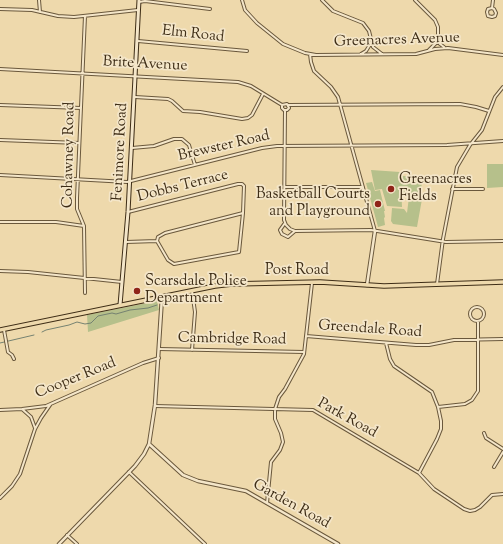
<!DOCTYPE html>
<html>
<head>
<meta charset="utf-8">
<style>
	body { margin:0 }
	canvas { display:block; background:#eed9ac }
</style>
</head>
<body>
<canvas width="503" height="544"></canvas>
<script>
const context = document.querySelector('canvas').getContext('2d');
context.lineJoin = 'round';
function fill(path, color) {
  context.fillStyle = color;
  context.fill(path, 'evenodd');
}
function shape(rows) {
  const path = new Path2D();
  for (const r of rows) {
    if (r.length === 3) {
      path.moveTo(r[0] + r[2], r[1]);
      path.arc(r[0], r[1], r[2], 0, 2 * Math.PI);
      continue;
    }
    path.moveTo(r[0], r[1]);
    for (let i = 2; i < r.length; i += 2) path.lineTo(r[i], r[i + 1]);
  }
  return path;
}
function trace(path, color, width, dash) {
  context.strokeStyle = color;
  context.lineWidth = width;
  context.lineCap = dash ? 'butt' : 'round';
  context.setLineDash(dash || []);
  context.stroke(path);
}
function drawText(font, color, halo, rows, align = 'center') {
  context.font = font + ' "Sorts Mill Goudy",serif';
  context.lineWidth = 3.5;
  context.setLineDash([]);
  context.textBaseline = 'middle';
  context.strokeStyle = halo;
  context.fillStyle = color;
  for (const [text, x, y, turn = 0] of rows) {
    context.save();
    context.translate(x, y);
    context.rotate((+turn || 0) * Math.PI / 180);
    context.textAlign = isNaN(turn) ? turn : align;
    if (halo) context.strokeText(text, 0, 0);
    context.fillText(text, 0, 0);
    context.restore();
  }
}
const green = shape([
	[487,164,503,164,503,187,487,188],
	[371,170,400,172,401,183,402,176,417,176,422,179,421,195,412,197,422,199,417,227,393,224,391,221,392,208,404,209,407,213,409,197,412,197,404,194,401,186,402,207,387,206,382,189,375,190],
	[372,182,375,191,380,190,385,211,384,211,385,217,384,218,385,225,378,227,366,183],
	[157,301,159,310,88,332,87,315]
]);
const stream = shape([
	[42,332,46,330,69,325,77,322,85,324,91,323,98,316,112,313,116,314,130,310,148,308,157,305],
	[0,343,34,335]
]);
const minor = shape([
	[39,0,40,12],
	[242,0,245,10,257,23,283,44,305,53,316,55,416,54,435,49,448,48,503,55],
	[322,0,333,11,363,23,369,31,373,47,382,54],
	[415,0,435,20,438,27,438,37,437,42,429,50],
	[139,2,145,1,210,9],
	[492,8,494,9,496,13,495,16,492,17,488,16,487,12,488,9,492,8,493,0],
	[0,9,32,10,58,16,74,17,138,10],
	[85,16,77,198,77,209,84,226,85,293],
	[438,40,440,44,444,47],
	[138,41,247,51],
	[310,54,311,62,314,71,331,87,338,97,375,231],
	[361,54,366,51,371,43],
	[0,69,238,82,251,86,282,105,287,104,289,108,287,110,284,110,282,108,282,105],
	[135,97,168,99,172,101,183,111,200,112,242,119,248,118,252,115,263,94],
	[0,105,81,108],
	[288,105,460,104,476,107,489,111],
	[285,110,284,220,286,225,290,229,295,231,371,230,446,242,503,241],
	[0,140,79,143],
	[132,148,154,146,174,139,182,139,189,145,195,165],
	[0,175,127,182,262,148,277,146,447,145,503,141],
	[285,187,363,187],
	[452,189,483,189],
	[128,212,238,184,242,184,244,186,243,213,239,252,174,264,168,260,157,241],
	[0,222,56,222,84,226],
	[285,223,280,230,282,234,288,237,295,231],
	[157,241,158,237,165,233,243,213],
	[126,242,157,241],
	[0,271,28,272,122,282],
	[437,284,443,239,457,167,470,145,482,130,495,97,503,87],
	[192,291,195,312,192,350],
	[477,314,7],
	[4,330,8,352,12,355,14,359],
	[306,336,416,345,429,345,454,340,503,339],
	[386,343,390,359,394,366,432,392,438,407,441,421,441,429,437,439,419,473],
	[159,349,304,352],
	[155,406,313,410,419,473,434,489,464,509,470,511,475,510,480,507,492,495,503,494],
	[438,407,465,404,472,400,478,391,478,321],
	[22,409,31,417,35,428],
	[0,410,22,409,46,406,143,363,159,358],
	[484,433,486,438,503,449],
	[494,467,503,452],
	[129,472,205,544],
	[0,498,12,486,20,474,35,429,41,418,50,405],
	[267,503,271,462,280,450,283,442,281,433,275,419,275,409,279,397,285,389,304,354,312,283],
	[67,535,77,544]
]);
const tertiary = shape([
	[367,285,375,231],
	[149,444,183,475,198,481,246,491,338,544],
	[59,544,135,466,144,454,149,444,155,405,162,297]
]);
const secondary = shape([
	[120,305,128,212,139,0]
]);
const primary = shape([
	[0,330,215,286,232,284,320,282,384,286,503,282]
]);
const markers = [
	[391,189,4,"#8f2418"],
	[378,204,4,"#8f2418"],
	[137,291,4,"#8f2418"]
];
const streetNames = [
	["Elm Road",193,35,6],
	["Greenacres Avenue",397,41,-2],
	["Brite Avenue",145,65,3],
	["Brewster Road",224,147,-13],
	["Fenimore Road",121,152,-87],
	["Cohawney Road",70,155,-89],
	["Dobbs Terrace",183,187,-14],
	["Post Road",297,271],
	["Greendale Road",370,330,4],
	["Cambridge Road",232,340,1],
	["Cooper Road",76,379,-22],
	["Park Road",347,419,29],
	["Garden Road",291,505,29]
];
const poiNames = [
	["Greenacres",399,180],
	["Fields",399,197],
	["Basketball Courts",370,195,"right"],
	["and Playground",370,212,"right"],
	["Scarsdale Police",145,282],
	["Department",145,299]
];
fill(green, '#b6c08b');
trace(stream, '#758271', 1);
trace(minor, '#6a583c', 4);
trace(tertiary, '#6a583c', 4.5);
trace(secondary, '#3e2d16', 5);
trace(primary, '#3e2d16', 5.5);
trace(minor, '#f4e6c9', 2);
trace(tertiary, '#f4e6c9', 2.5);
trace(secondary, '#f4e6c9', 3);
trace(primary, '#eed9ac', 3.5);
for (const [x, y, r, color] of markers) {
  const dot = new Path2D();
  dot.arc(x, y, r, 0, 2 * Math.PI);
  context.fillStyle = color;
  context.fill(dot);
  trace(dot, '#f4e6c9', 1.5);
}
drawText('15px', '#3e2d16', '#f4e6c9', streetNames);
drawText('15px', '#3e2d16', '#f4e6c9', poiNames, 'left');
</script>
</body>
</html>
